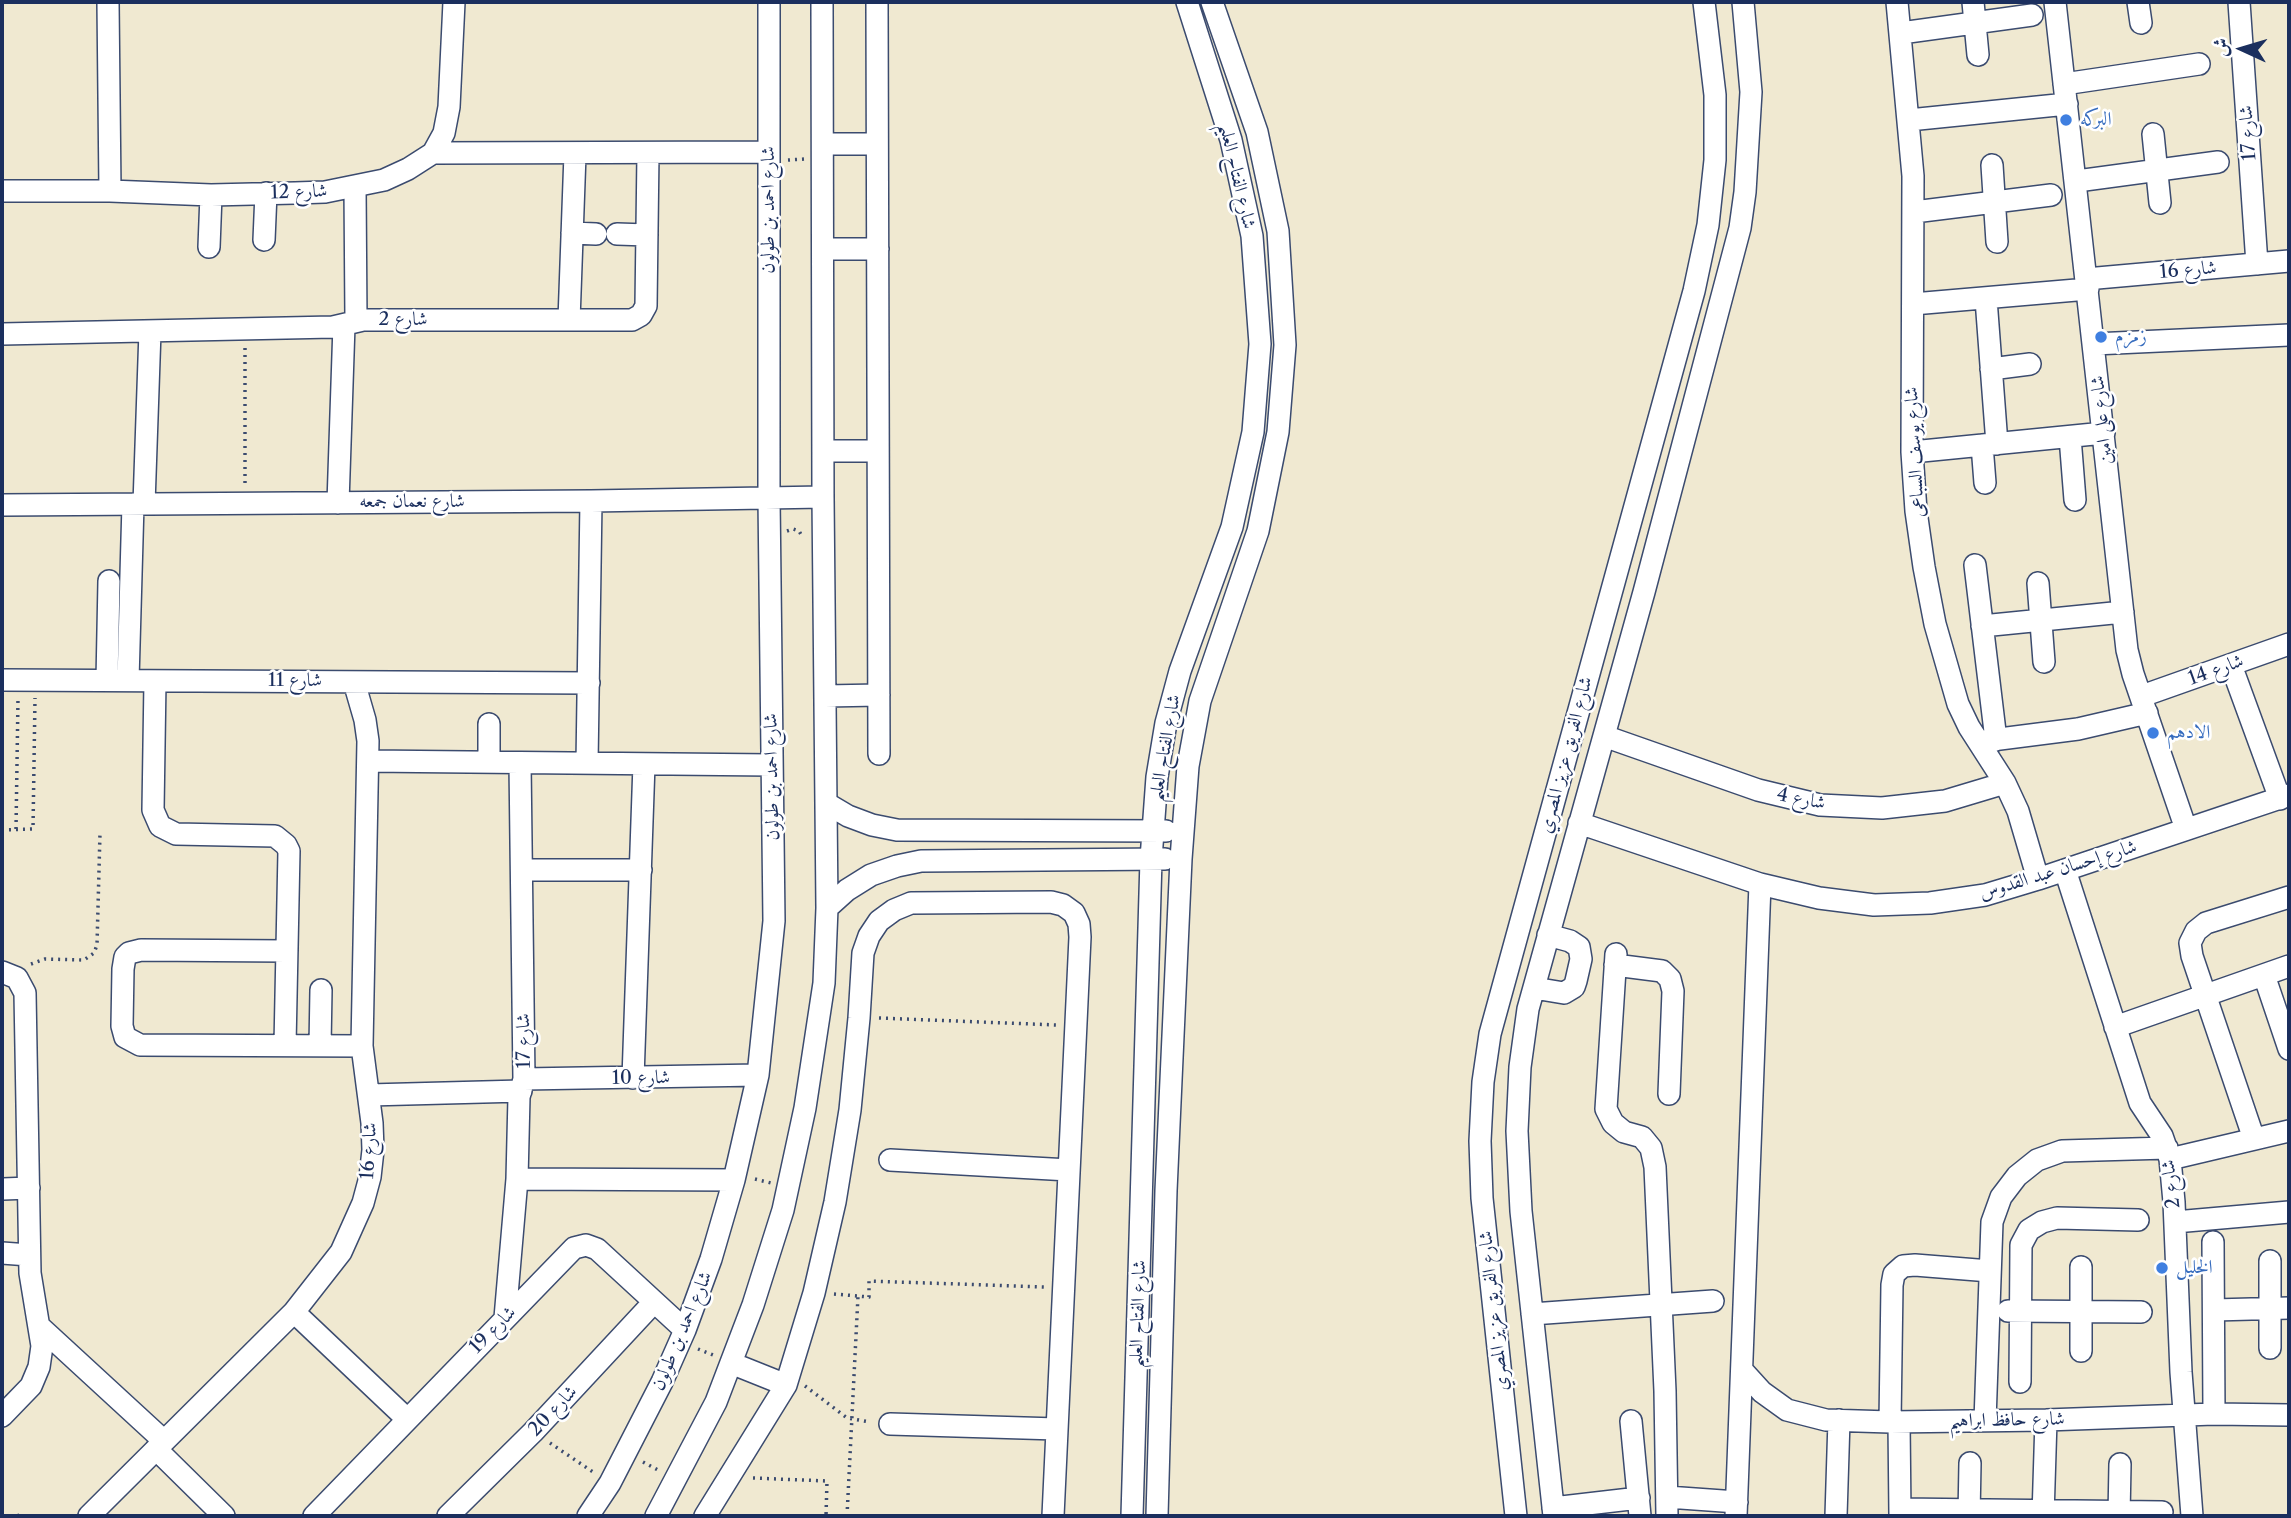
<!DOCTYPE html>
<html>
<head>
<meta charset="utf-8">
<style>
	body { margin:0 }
	#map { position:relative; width:2291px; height:1518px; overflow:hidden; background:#f0e9d1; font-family:"Libre Caslon Text",Amiri,serif }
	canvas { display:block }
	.frame { position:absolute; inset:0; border:4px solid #1b2f5e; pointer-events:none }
	.north { position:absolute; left:2207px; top:14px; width:70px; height:70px; -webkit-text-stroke:5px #fff; paint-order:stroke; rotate:274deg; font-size:19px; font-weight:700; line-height:28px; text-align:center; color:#1b2f5e }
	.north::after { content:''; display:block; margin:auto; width:24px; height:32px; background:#1b2f5e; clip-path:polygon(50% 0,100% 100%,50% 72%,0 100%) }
</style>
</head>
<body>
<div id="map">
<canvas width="2291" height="1518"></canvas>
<div class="frame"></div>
<div class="north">ش</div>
</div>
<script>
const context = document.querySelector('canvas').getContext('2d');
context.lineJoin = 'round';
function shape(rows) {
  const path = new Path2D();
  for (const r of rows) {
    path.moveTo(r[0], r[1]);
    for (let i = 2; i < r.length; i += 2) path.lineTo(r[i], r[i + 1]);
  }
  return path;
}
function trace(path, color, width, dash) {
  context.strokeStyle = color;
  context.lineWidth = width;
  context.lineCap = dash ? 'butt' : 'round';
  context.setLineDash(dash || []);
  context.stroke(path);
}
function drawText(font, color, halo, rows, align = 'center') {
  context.font = font + ' "Libre Caslon Text",Amiri,serif';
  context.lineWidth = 5;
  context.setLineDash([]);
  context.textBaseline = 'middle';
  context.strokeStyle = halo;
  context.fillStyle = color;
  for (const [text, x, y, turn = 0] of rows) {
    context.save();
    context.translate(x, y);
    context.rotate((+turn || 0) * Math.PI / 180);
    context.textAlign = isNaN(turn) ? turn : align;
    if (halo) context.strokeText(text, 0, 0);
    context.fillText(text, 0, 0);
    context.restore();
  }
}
const path = shape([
	[788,160,805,159],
	[245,348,245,484],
	[787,531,793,529,799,531,803,538],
	[16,829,18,698],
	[2,830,33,829,35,698],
	[31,964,45,959,84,960,94,953,97,945,100,833],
	[879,1018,1057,1025],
	[755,1179,771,1183],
	[834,1294,869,1297,869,1281,1044,1287],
	[698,1349,713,1355],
	[805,1386,847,1418,870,1422],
	[550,1443,593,1472],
	[643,1462,658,1470],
	[753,1478,827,1481,826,1516],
	[18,1516,21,1513],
	[847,1516,858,1296]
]);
const minor = shape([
	[108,2,110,191],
	[877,2,879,754],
	[1897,2,1913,176,1912,452,1916,511,1924,567,1935,624,1958,704,1969,727,2005,783,2018,811,2038,879],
	[1973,2,1978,55],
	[2055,2,2127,650,2133,674,2186,829],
	[2138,2,2141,23],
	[2239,2,2257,264],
	[1901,33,2032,15],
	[2064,84,2199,64],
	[1909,120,2067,104],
	[2153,134,2160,203],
	[823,144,877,144],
	[433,153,769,152],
	[1992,165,1997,242],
	[2077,181,2218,162],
	[355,187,356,321],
	[2,191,110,191,211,195,295,193,325,192,384,180,408,169,433,153,444,133,449,107,454,2],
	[1914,212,2051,195],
	[572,233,596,234],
	[617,234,647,235],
	[264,240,266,193],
	[209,247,211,195],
	[824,249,878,249],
	[2086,279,2289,261],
	[1986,299,1997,444],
	[1913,304,2088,289],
	[569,320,575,154],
	[2,334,333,327,363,320,632,320,641,315,646,306,648,153],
	[2094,344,2289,335],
	[1991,369,2030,364],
	[2070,437,2075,500],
	[1982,445,1985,483],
	[823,451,878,451],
	[1912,452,2104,433],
	[338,503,344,325],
	[144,504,150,331],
	[2,505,591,501,823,497],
	[1975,565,1996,740],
	[2038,583,2044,662],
	[1982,626,2123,612],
	[2231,665,2280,799],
	[2,680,589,683],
	[107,680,109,581],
	[128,680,133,504],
	[155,681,153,810,160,826,176,834,275,836,286,845,289,851,285,1045],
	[825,696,879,695],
	[2142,696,2289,644],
	[1604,736,1758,790,1820,805,1882,808,1945,801,2005,783],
	[1984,741,2078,729,2147,713],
	[368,761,772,765],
	[489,762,489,724],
	[587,763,591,501],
	[826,803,848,816,872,825,897,830,1166,831],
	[1579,823,1760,884,1819,898,1874,905,1930,903,1985,895,2038,879,2289,795],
	[522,870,641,870],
	[2065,870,2140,1103,2162,1136,2170,1159,2174,1202,2181,1372,2192,1516],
	[827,908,847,890,871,875,897,866,921,861,1165,859],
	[287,951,141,950,129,953,125,957,123,969,122,1026,125,1037,140,1045,362,1046],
	[1616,954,1606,1109,1613,1123,1624,1132,1642,1137,1651,1148,1655,1167,1665,1391,1667,1516],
	[1615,965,1662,971,1670,979,1673,991,1669,1094],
	[2,972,17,978,25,993,30,1273,42,1346,39,1367,31,1386,2,1416],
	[2264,975,2289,1049],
	[1534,988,1564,993,1574,987,1576,981,1581,959,1579,947,1570,941,1548,935],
	[2115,1027,2289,966],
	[320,1046,321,990],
	[633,1078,644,764],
	[524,1079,758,1075],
	[369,1095,521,1091],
	[2254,1139,2192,956,2190,943,2196,931,2206,923,2289,897],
	[2170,1159,2289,1131],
	[890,1160,1069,1170],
	[517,1179,734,1180],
	[3,1189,29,1188],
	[2175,1222,2289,1212],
	[2213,1242,2214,1414],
	[2,1253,29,1255],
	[2270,1261,2270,1348],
	[2214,1310,2289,1308],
	[2008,1311,2141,1312],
	[294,1312,407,1419],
	[1532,1314,1713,1301],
	[505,1318,517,1179,519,1097,524,1079,520,763],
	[39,1326,164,1441],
	[2081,1351,2081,1267],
	[731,1363,786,1385],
	[1742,1370,1762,1392,1787,1410,1826,1420,1890,1422,2046,1420,2214,1414,2289,1415],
	[2020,1382,2021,1245,2029,1230,2042,1222,2057,1218,2138,1220],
	[1631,1421,1640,1516],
	[1985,1421,1992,1222,2001,1197,2017,1176,2037,1160,2062,1151,2167,1148],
	[1890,1422,1892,1285,1894,1274,1903,1266,1915,1265,1990,1271],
	[1899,1422,1900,1516],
	[890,1424,1057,1429],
	[156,1449,224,1516],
	[1667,1497,1737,1502],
	[1553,1508,1639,1498],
	[1900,1509,2162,1512],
	[89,1516,294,1312,341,1252,363,1203,370,1177,373,1150,372,1123,362,1046,368,741,365,720,354,682],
	[314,1516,574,1248,586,1245,597,1249,685,1330],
	[448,1516,533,1432,654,1302],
	[588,1516,610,1483,662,1382,685,1330,711,1259,734,1180,758,1075,774,921,769,498,769,2],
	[656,1516,716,1402,753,1305,783,1210,805,1108,824,983,827,908,823,497,822,2],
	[705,1516,786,1385,814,1293,835,1202,850,1110,859,1018,863,953,869,936,879,921,894,910,911,903,1051,902,1063,905,1074,913,1079,924,1080,937,1053,1516],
	[1132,1516,1151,859,1157,777,1166,723,1180,671,1232,527,1253,432,1260,344,1252,236,1231,140,1187,2],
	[1157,1516,1166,1191,1181,859,1188,766,1200,701,1258,531,1278,432,1285,345,1278,231,1257,132,1212,2],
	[1516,1516,1482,1198,1480,1141,1483,1082,1490,1034,1694,291,1708,225,1715,160,1715,95,1704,2],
	[1554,1516,1521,1211,1517,1131,1520,1067,1528,1009,1644,592,1740,228,1745,192,1751,92,1743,2],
	[1736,1516,1760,884],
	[1836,1516,1839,1420],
	[1969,1516,1970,1463],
	[2043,1516,2046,1420],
	[2119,1516,2120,1464]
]);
const markers = [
	[2066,120,7,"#3f7fe0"],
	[2101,337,7,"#3f7fe0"],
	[2153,733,7,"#3f7fe0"],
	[2162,1268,7,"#3f7fe0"]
];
const shopNames = [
	["البركه",2080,120],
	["زمزم",2115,337],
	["الادهم",2167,733],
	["الخليل",2176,1268]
];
const streetNames = [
	["شارع 17",2248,133,-94],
	["شارع الفتاح العليم",1237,176,77],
	["شارع 12",299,192,-2],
	["شارع احمد بن طولون",769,210,-90],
	["شارع 16",2188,270,-5],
	["شارع 2",403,320],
	["شارع على امين",2102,420,-96],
	["شارع يوسف السباعى",1915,452,-93],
	["شارع نعمان جمعه",412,502],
	["شارع 14",2216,670,-20],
	["شارع 11",295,681],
	["شارع الفتاح العليم",1165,748,-80],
	["شارع الفريق عزيز المصري",1566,755,-75],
	["شارع احمد بن طولون",772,777,-91],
	["شارع 4",1801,799,11],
	["شارع إحسان عبد القدوس",2058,870,-17],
	["شارع 17",524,1041,-91],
	["شارع 10",641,1078,-1],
	["شارع 16",369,1151,-87],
	["شارع 2",2171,1184,-97],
	["شارع الفريق عزيز المصري",1494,1311,-96],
	["شارع الفتاح العليم",1138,1314,-88],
	["شارع 19",493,1330,-46],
	["شارع احمد بن طولون",682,1331,-67],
	["شارع 20",553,1411,-47],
	["شارع حافظ ابراهيم",2007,1420,-1]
];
trace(minor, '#3b4b6f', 24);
trace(path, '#3b4b6f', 3.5, [2, 5]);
trace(minor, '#fff', 21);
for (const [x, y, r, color] of markers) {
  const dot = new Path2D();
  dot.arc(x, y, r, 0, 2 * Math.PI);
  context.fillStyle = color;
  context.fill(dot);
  trace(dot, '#fff', 2.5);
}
drawText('19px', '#366cbe', '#fff', shopNames, 'left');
drawText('19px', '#1b2f5e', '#fff', streetNames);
</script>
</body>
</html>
